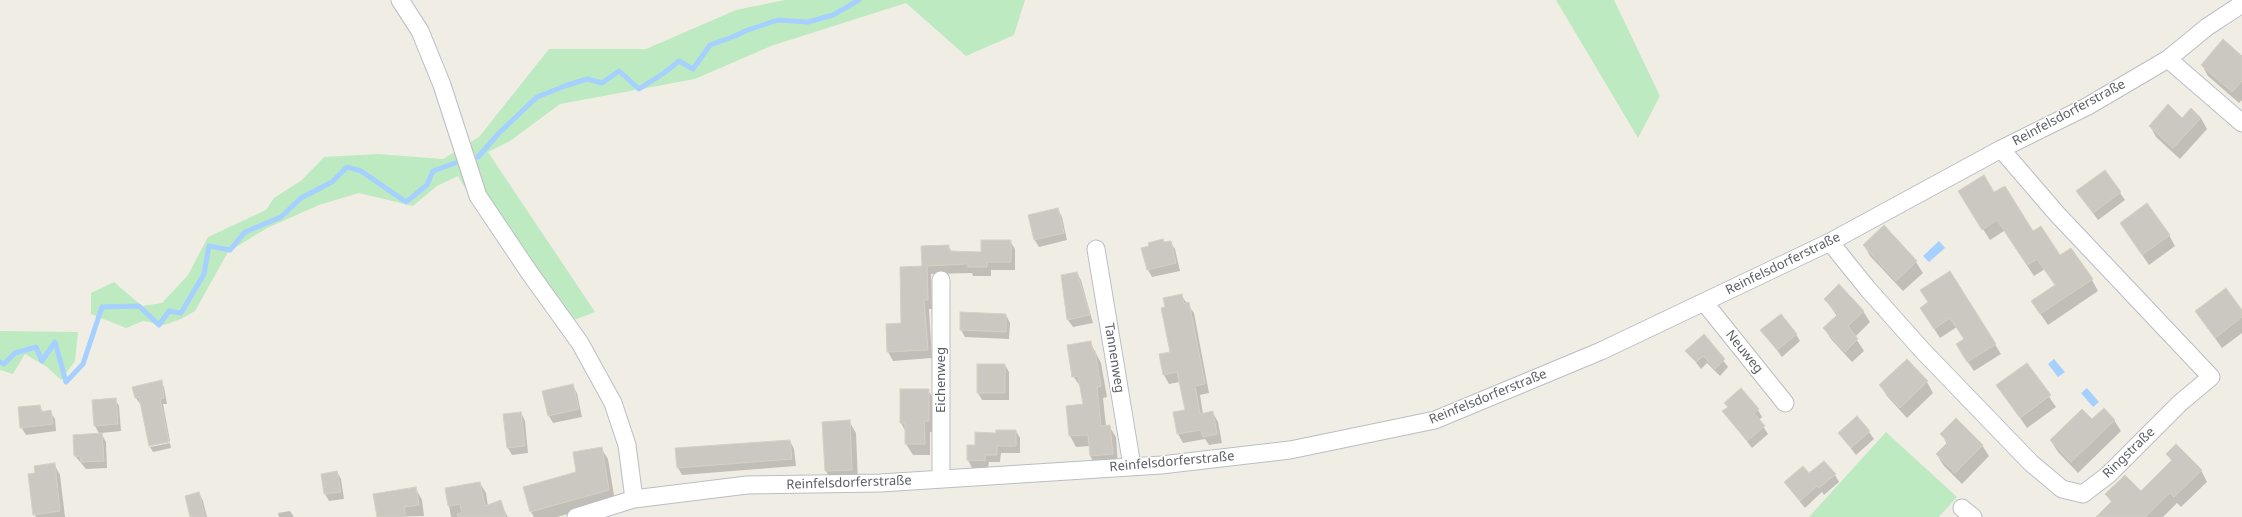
<!DOCTYPE html>
<html>
<head>
<meta charset="utf-8">
<style>
	body { margin:0 }
	canvas { display:block; background:#f0eee4 }
</style>
</head>
<body>
<canvas width="2242" height="517"></canvas>
<script>
const context = document.querySelector('canvas').getContext('2d');
context.lineJoin = 'round';
function fill(path, color) {
  context.fillStyle = color;
  context.fill(path, 'evenodd');
}
function shape(rows) {
  const path = new Path2D();
  for (const r of rows) {
    path.moveTo(r[0], r[1]);
    for (let i = 2; i < r.length; i += 2) path.lineTo(r[i], r[i + 1]);
  }
  return path;
}
function trace(path, color, width, dash) {
  context.strokeStyle = color;
  context.lineWidth = width;
  context.lineCap = dash ? 'butt' : 'round';
  context.setLineDash(dash || []);
  context.stroke(path);
}
function drawText(font, color, halo, rows, align = 'center') {
  context.font = font + ' "Noto Sans",sans-serif';
  context.lineWidth = 3;
  context.setLineDash([]);
  context.textBaseline = 'middle';
  context.strokeStyle = halo;
  context.fillStyle = color;
  for (const [text, x, y, turn = 0] of rows) {
    context.save();
    context.translate(x, y);
    context.rotate((+turn || 0) * Math.PI / 180);
    context.textAlign = isNaN(turn) ? turn : align;
    if (halo) context.strokeText(text, 0, 0);
    context.fillText(text, 0, 0);
    context.restore();
  }
}
const green = shape([
	[785,0,1025,0,1014,35,966,56,906,3,771,46,695,79,560,104,510,141,488,152,595,312,558,326,486,222,458,176,437,186,413,206,359,193,319,205,267,228,228,252,195,311,181,319,164,325,143,321,126,328,91,314,91,293,114,282,142,306,162,303,188,275,208,237,266,210,274,198,302,180,324,157,378,154,443,159,479,137,549,49,646,49,736,10],
	[1556,0,1614,0,1660,96,1638,138],
	[0,331,78,332,75,361,61,380,47,367,25,354,13,374,0,370],
	[1886,432,1957,497,1939,517,1809,517]
]);
const water = shape([
	[1939,241,1945,248,1929,262,1923,256],
	[2054,359,2065,372,2058,377,2048,364],
	[2087,388,2099,402,2093,407,2081,393]
]);
const shadow = shape([
	[2242,57,2242,100,2239,103,2208,76,2202,65],
	[2201,118,2207,129,2180,159,2156,137,2150,126,2182,119],
	[2105,171,2125,200,2098,220,2082,198],
	[1994,193,2060,257,2092,280,2098,291,2048,325,2039,312,2056,286,2045,269,2034,276,2004,231,1990,240,1966,203],
	[1058,209,1062,217,1067,240,1039,247,1034,239],
	[2121,224,2169,235,2175,246,2149,265],
	[1884,227,1916,262,1923,273,1903,291,1870,256,1864,245],
	[1010,241,1015,249,1015,270,991,270,991,276,973,276,972,273,931,274,932,309,929,309,932,358,893,361,888,352,887,325,902,324,923,267,948,246,952,252,982,253],
	[1170,242,1175,249,1180,271,1152,277,1148,270,1142,249],
	[1949,272,2001,354,1974,371,1962,354,1965,339,1957,327,1940,338,1927,318,1929,303],
	[1077,273,1081,280,1093,323,1073,327,1068,320],
	[1181,295,1194,313,1209,393,1200,395,1203,414,1213,413,1218,422,1222,443,1209,445,1205,439,1183,443,1178,434,1186,411,1180,382,1169,384,1164,375,1160,355,1172,353,1166,308],
	[1825,299,1863,311,1870,322,1855,337,1864,351,1852,362,1831,339,1824,328,1837,316],
	[2196,312,2242,312,2242,333,2222,348],
	[1006,315,1010,323,1009,339,965,337,961,330],
	[1762,330,1796,334,1800,341,1782,357],
	[1704,335,1728,367,1720,376,1707,363,1701,369,1687,351],
	[1090,342,1101,363,1107,397,1103,398,1106,426,1109,426,1116,437,1118,465,1097,467,1090,456,1090,446,1076,447,1070,436,1067,407,1084,405,1081,387,1073,376],
	[2027,364,2056,407,2027,428,1998,385],
	[978,365,1005,365,1009,372,1009,400,982,400,978,393],
	[161,382,164,387,167,404,163,404,170,441,150,445,150,447,142,403,140,404,136,398,133,388],
	[1927,382,1933,393,1907,418,1887,396,1880,385],
	[573,386,577,393,582,417,553,423,549,416],
	[901,390,928,390,935,401,935,432,930,432,930,455,913,455,906,444,906,432,901,423],
	[1741,390,1758,410,1762,417,1759,420,1768,434,1752,448,1724,411,1728,408,1725,403],
	[115,399,119,406,121,431,101,433,106,442,107,468,86,469,75,456,100,435,95,426,93,401],
	[40,406,43,412,50,412,55,419,56,431,26,435,21,427],
	[521,413,525,421,528,453,512,455,508,448],
	[2092,420,2114,420,2121,431,2078,473,2058,452,2051,441],
	[849,421,856,433,858,480,832,482,826,471],
	[1016,431,1020,438,1020,453,1001,453,1000,462,989,462,988,468,972,468,968,460,968,446,976,446,997,434],
	[1869,432,1874,439,1856,455,1839,433],
	[1942,435,1982,445,1989,456,1962,484,1944,466,1937,455,1947,444],
	[790,441,794,449,796,466,682,475,678,468,676,449],
	[170,443,171,448,153,452,150,447],
	[601,448,608,459,615,501,557,517,534,517,531,512,577,473],
	[2167,454,2201,470,2207,482,2181,507,2177,503,2163,517,2104,517,2112,503,2106,495,2141,492,2172,462],
	[54,464,60,475,65,517,36,517,34,514,36,474],
	[337,472,341,479,344,499,329,501,325,494],
	[1809,475,1835,475,1839,482,1824,495,1822,492,1805,508,1785,483],
	[480,483,486,493,488,506,500,502,508,517,451,517,446,489],
	[416,489,422,500,424,516,378,517],
	[199,493,203,501,207,517,191,517],
	[290,511,294,517,279,517,278,513]
]);
const stream = shape([
	[478,157,499,133,537,97,565,86,587,79,602,83,619,71,639,89,664,73,679,61,693,69,710,45,735,36,745,31,778,20,808,22,833,15,859,0],
	[0,362,4,364,15,353,36,347,42,361,55,342,66,382,83,364,102,307,139,306,159,325,169,311,181,313,204,274,209,246,230,250,245,232,281,217,301,198,332,182,347,167,361,171,406,202,427,185,433,171,455,163]
]);
const building = shape([
	[2223,39,2242,56,2242,81,2232,92,2201,65,2223,39],
	[2168,104,2182,118,2191,108,2201,118,2173,148,2149,126,2168,104],
	[2105,170,2121,192,2093,213,2076,191,2105,170],
	[1984,175,1994,192,2005,186,2033,231,2041,226,2060,255,2071,248,2093,279,2040,314,2031,301,2055,285,2037,259,2027,265,1997,220,1982,230,1958,191,1984,175],
	[2147,203,2170,235,2142,255,2120,223,2147,203],
	[1058,208,1064,233,1034,240,1028,215,1058,208],
	[1884,225,1917,261,1896,281,1863,245,1884,225],
	[1163,239,1164,242,1171,241,1176,263,1147,270,1141,248,1149,246,1148,243,1163,239],
	[981,240,1011,240,1011,262,987,262,987,267,968,267,968,264,927,266,928,300,924,300,928,350,887,352,886,324,901,323,900,267,922,266,921,246,949,245,949,251,981,252,981,240],
	[1950,271,1996,344,1967,362,1956,344,1964,339,1950,318,1934,329,1920,308,1928,302,1920,290,1950,271],
	[1077,272,1090,315,1067,320,1061,275,1077,272],
	[1839,284,1864,311,1848,326,1858,339,1845,352,1823,328,1838,314,1824,299,1839,284],
	[2226,288,2242,310,2242,317,2215,338,2195,311,2226,288],
	[1182,294,1184,304,1189,302,1205,384,1195,386,1200,414,1213,411,1217,434,1203,437,1201,430,1177,434,1173,412,1185,410,1177,372,1163,375,1159,354,1170,352,1161,308,1165,307,1163,298,1182,294],
	[960,312,1006,314,1006,332,960,330,960,312],
	[1781,314,1797,334,1777,350,1760,330,1781,314],
	[1704,334,1725,359,1715,369,1703,356,1696,362,1685,351,1704,334],
	[1091,341,1093,352,1095,351,1101,386,1097,387,1101,426,1110,425,1113,454,1090,456,1088,435,1069,436,1066,406,1083,404,1078,376,1072,377,1067,345,1091,341],
	[1907,359,1928,381,1900,408,1879,385,1907,359],
	[2027,363,2051,395,2020,418,1996,385,2027,363],
	[977,364,1005,364,1005,393,977,393,977,364],
	[162,380,164,398,160,399,169,442,149,446,139,397,135,398,132,387,162,380],
	[573,384,579,409,548,416,542,391,573,384],
	[1741,388,1759,409,1754,413,1765,426,1747,441,1722,411,1728,407,1724,403,1741,388],
	[900,389,929,389,929,421,924,421,925,444,905,444,905,423,900,423,900,389],
	[116,398,118,424,94,426,92,400,116,398],
	[40,405,41,412,51,410,53,424,20,428,18,407,40,405],
	[2104,408,2115,420,2071,462,2050,440,2082,409,2092,419,2104,408],
	[521,412,525,446,507,448,503,414,521,412],
	[1857,416,1870,431,1851,448,1838,433,1857,416],
	[1956,418,1983,445,1955,473,1936,454,1948,442,1940,434,1956,418],
	[850,420,852,470,825,471,822,422,850,420],
	[996,430,1016,430,1016,446,997,446,997,455,985,455,985,461,967,460,967,445,975,445,975,432,996,433,996,430],
	[102,433,104,461,81,462,80,456,74,456,73,435,102,433],
	[790,440,792,459,677,468,675,448,790,440],
	[2176,444,2202,470,2174,497,2170,493,2145,517,2096,517,2112,501,2105,494,2125,475,2141,491,2172,460,2166,454,2176,444],
	[602,447,609,490,530,512,523,487,576,472,573,452,602,447],
	[1824,461,1836,474,1819,488,1817,486,1800,501,1784,482,1803,466,1809,473,1824,461],
	[55,463,60,511,33,515,28,474,35,473,34,466,55,463],
	[337,471,341,492,324,494,321,474,337,471],
	[480,482,485,506,501,500,506,517,458,517,457,514,462,513,460,504,448,506,445,488,480,482],
	[416,487,419,505,404,507,406,517,377,517,373,494,416,487],
	[199,492,205,517,190,517,185,496,199,492]
]);
const minor = shape([
	[400,0,420,31,442,85,478,196,529,272,580,343,613,403,627,445,634,499],
	[2168,59,2242,123],
	[1830,242,1867,288,1922,350,2031,463,2062,489,2083,494,2108,475,2180,403,2211,377,2057,214,2001,149],
	[1096,249,1132,466],
	[941,280,941,479],
	[1704,302,1785,403],
	[1962,508,1973,517],
	[576,517,634,499,747,485,881,483,1161,465,1290,450,1435,420,1601,351,1830,242,2001,149,2088,106,2168,59,2207,27,2242,4]
]);
const streetNames = [
	["Reinfelsdorferstraße",2069,113,-28],
	["Reinfelsdorferstraße",1783,264,-26],
	["Neuweg",1744,352,51],
	["Tannenweg",1114,358,81],
	["Eichenweg",941,380,-90],
	["Reinfelsdorferstraße",1488,397,-22],
	["Ringstraße",2129,453,-44],
	["Reinfelsdorferstraße",1172,462,-5],
	["Reinfelsdorferstraße",849,483,-2]
];
fill(green, '#beeac1');
fill(water, '#a5d0ff');
fill(shadow, '#0003');
trace(stream, '#a5d0ff', 5);
fill(building, '#cbc8c1');
trace(building, '#d5d1c1', 1);
trace(minor, '#bbbdc4', 19);
trace(minor, '#fff', 17);
drawText('13px', '#5c5f66', '#fff', streetNames);
</script>
</body>
</html>
